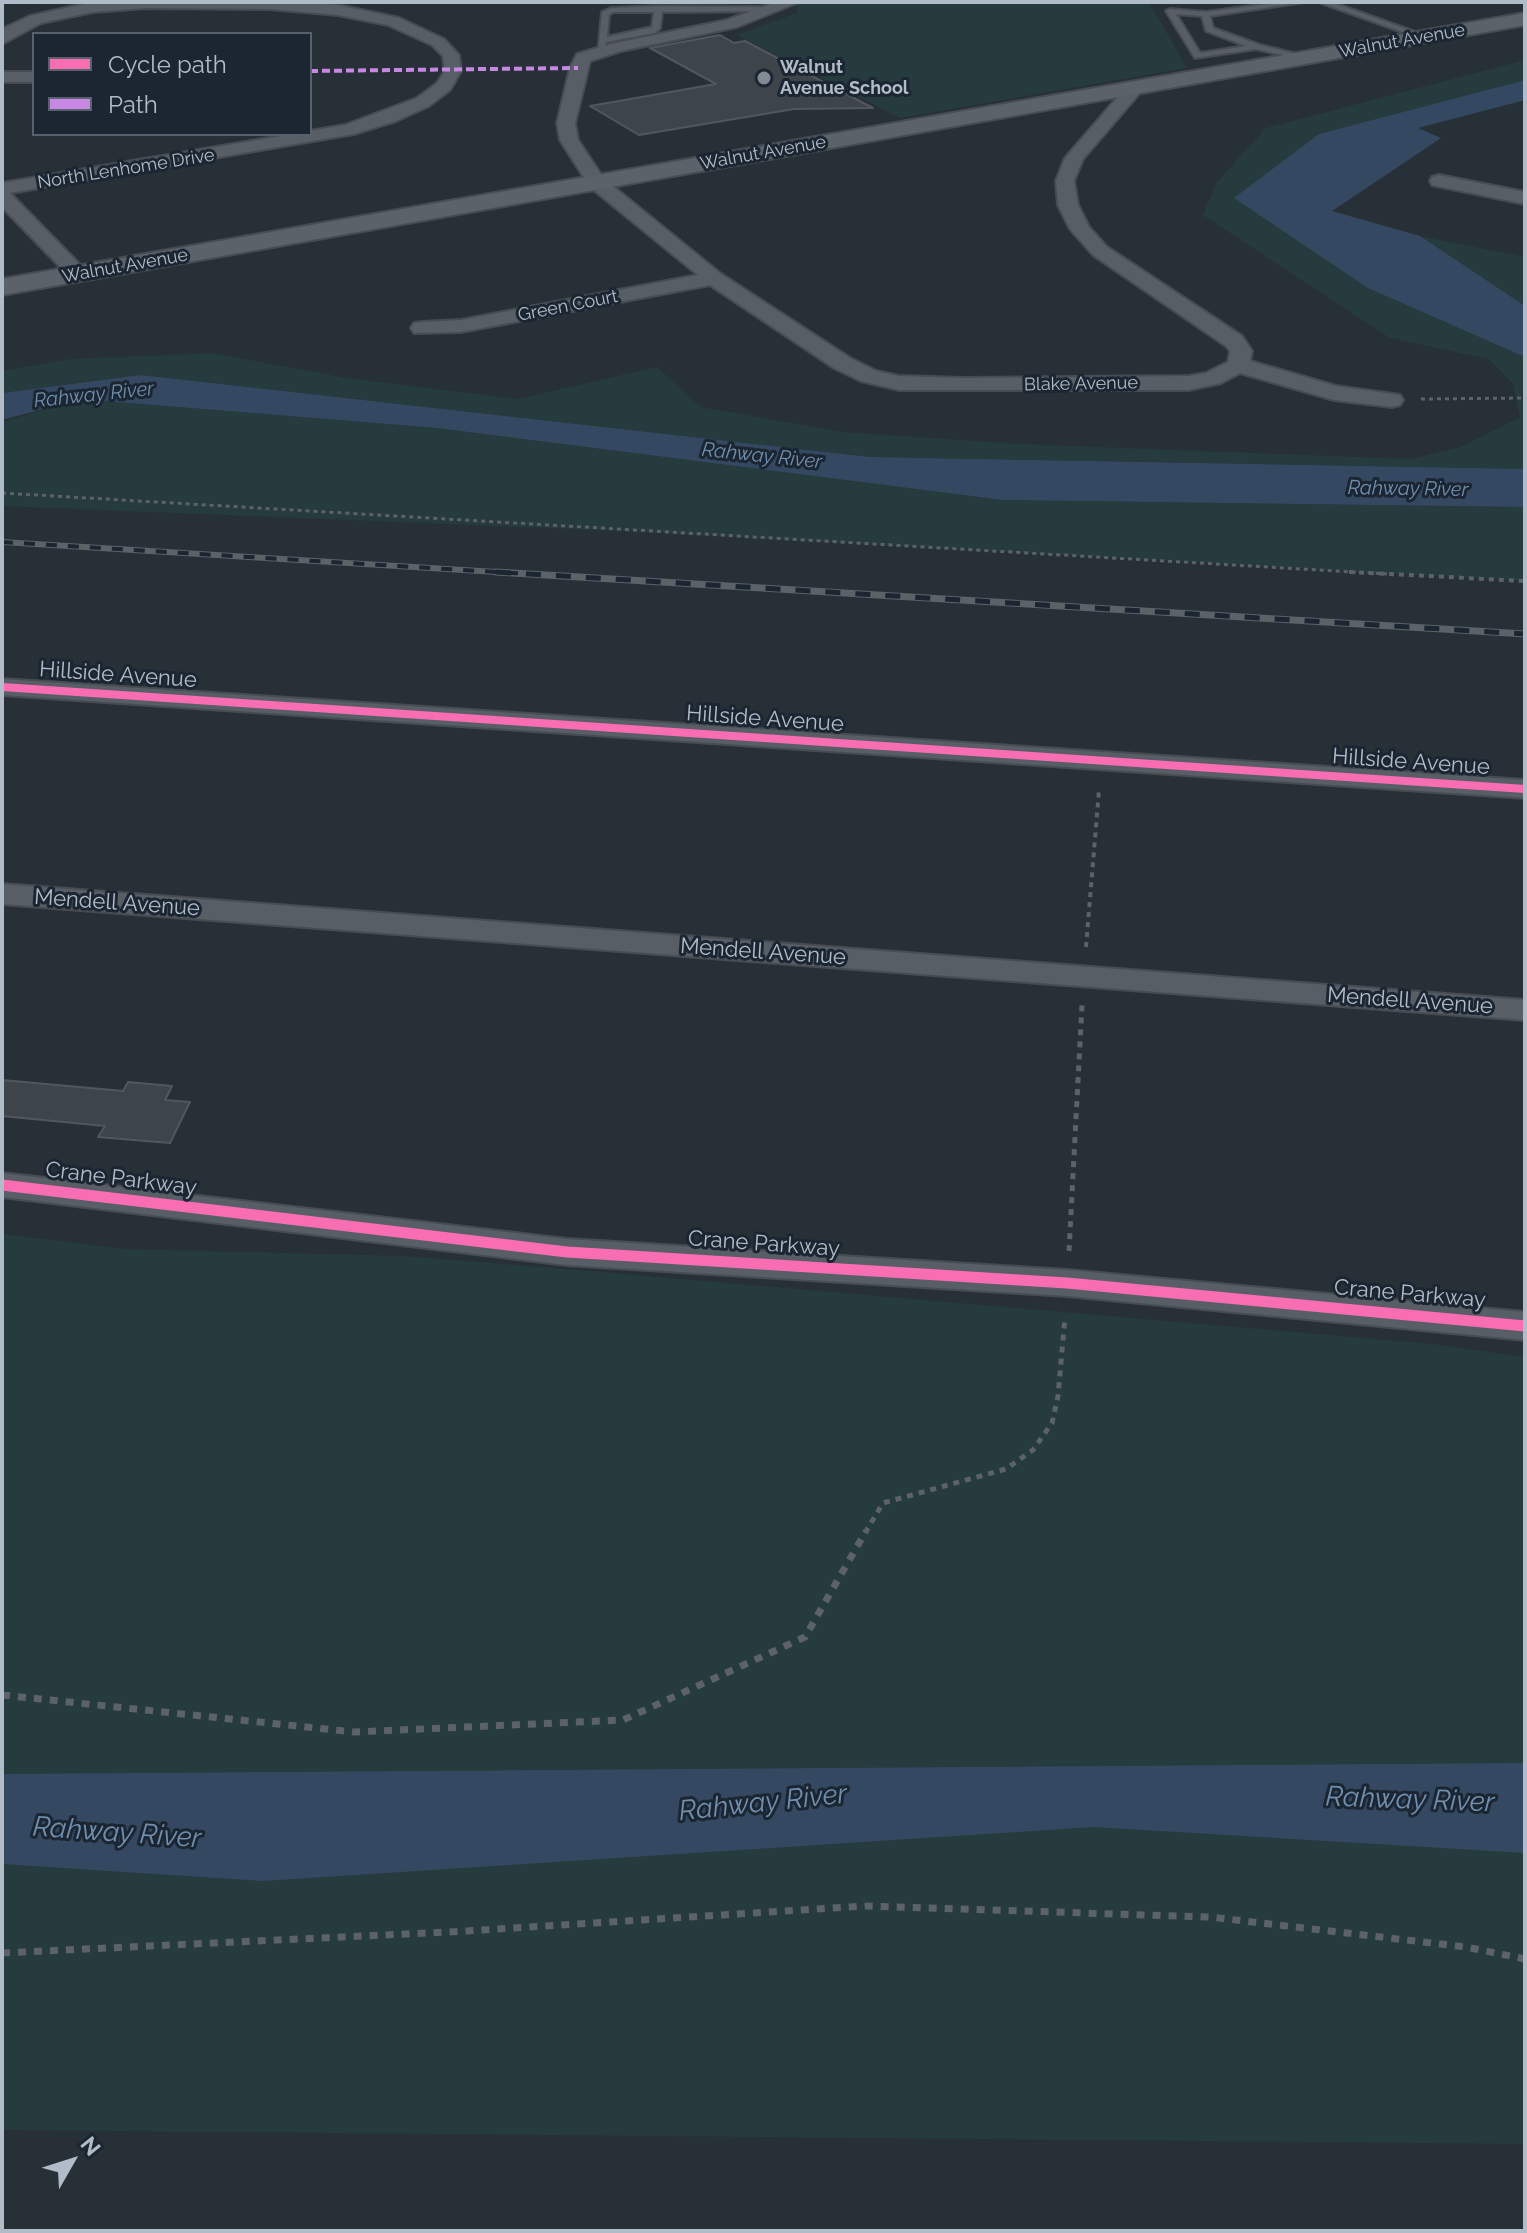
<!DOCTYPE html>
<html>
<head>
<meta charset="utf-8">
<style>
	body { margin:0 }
	#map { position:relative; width:1527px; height:2233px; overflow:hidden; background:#283037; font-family:Raleway,sans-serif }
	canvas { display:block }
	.frame { position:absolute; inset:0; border:4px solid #b1bcc9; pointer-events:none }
	.legend { position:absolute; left:32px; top:32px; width:280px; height:104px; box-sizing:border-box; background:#1b2632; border:2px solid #57626e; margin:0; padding:10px 14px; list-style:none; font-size:24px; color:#b1bcc9 }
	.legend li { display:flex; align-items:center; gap:16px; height:40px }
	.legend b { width:40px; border:2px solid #57626e }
	.north { position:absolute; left:32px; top:2121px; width:80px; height:80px; -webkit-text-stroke:6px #1b2632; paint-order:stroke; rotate:51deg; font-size:22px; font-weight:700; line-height:32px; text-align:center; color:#b1bcc9 }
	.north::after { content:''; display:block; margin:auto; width:28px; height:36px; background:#b1bcc9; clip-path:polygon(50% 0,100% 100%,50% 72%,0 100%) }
</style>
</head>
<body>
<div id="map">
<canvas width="1527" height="2233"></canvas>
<div class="frame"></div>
<ul class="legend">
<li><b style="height:10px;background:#f96db3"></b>Cycle path</li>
<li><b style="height:10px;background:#c787e3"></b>Path</li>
</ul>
<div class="north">N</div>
</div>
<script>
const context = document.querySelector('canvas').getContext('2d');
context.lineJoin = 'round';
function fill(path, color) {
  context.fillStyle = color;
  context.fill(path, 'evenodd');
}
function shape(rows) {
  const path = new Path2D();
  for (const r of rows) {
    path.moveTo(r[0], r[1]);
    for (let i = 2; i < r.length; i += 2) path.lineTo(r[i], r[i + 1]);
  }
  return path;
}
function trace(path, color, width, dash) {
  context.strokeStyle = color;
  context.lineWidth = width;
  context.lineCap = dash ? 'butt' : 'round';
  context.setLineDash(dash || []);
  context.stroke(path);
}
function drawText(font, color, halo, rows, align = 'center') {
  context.font = font + ' Raleway,sans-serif';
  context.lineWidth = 6;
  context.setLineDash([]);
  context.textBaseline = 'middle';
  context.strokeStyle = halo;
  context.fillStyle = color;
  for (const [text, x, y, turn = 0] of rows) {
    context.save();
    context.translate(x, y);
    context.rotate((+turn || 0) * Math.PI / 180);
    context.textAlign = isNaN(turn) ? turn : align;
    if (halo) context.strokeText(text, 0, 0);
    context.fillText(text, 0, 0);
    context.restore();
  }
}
const green = shape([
	[796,2,1150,4,1187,68,900,118,737,35,797,13],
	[1525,60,1525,80,1319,134,1235,198,1525,357,1525,469,870,457,141,375,2,393,2,371,70,359,213,353,346,378,518,399,657,367,701,407,843,432,1020,444,1411,459,1461,447,1520,417,1513,384,1489,359,1390,338,1203,215,1217,182,1266,128],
	[1420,236,1525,257,1525,306],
	[80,399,437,428,1003,500,1525,507,1525,581,647,532,2,506,2,422],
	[2,1234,124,1249,405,1256,601,1272,1433,1344,1525,1357,1525,2144,2,2130]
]);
const water = shape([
	[1525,80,1525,100,1418,128,1441,138,1332,211,1420,236,1525,306,1525,357,1368,288,1234,198,1319,134],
	[141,375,870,457,1525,469,1525,507,1003,500,437,428,80,399,2,420,2,393],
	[1525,1763,1525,1853,1094,1827,263,1881,2,1864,2,1774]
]);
const building = shape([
	[720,35,734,43,745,41,873,108,794,109,639,135,590,106,716,84,650,48,720,35],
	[2,1080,123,1091,128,1082,172,1086,165,1100,190,1102,170,1143,98,1137,105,1126,2,1116,2,1080]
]);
const pathFar3 = shape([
	[1421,399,1525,398],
	[2,493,1387,574]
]);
const pathFar2 = shape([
	[1349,572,1525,581],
	[1086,947,1099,790]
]);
const pathFar1 = shape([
	[1069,1251,1082,1005],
	[865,1533,883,1503,1006,1469,1033,1450,1052,1423,1058,1396,1065,1317]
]);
const path = shape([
	[2,1695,354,1732,623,1720,805,1637,866,1531],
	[2,1953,448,1932,865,1906,1210,1917,1466,1947,1525,1959]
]);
const lane = shape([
	[1282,2,1304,2,1210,16,1213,28,1260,45,1305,56,1305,60,1256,49,1195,58,1166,11,1170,9,1206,12,1282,2],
	[1176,14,1202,16,1206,31,1246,46,1200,53,1176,14],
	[1319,2,1331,2,1429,37,1422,39,1319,2],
	[659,6,774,7,778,9,774,11,662,12,660,28,655,33,606,42,604,53,598,53,602,12,611,8,659,6],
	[613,12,654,12,652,27,607,37,609,15,613,12]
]);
const street = shape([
	[93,2,301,2,338,5,399,18,444,39,459,55,461,71,450,90,429,106,396,121,354,134,10,193,85,270,88,274,85,278,78,280,71,278,2,207,2,183,293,134,310,134,310,131,345,125,417,98,437,83,445,71,443,56,432,45,388,25,338,15,270,9,145,8,93,12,41,23,2,44,2,29,30,16,93,2],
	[776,2,799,2,737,27,621,51,590,61,575,123,578,140,604,179,721,274,850,358,876,371,899,376,962,378,1189,376,1206,373,1228,362,1230,351,1226,346,1093,255,1070,229,1058,205,1056,181,1065,158,1129,84,1135,83,1144,88,1083,159,1074,181,1078,205,1089,227,1107,247,1242,336,1252,351,1250,361,1336,386,1400,395,1403,400,1400,405,1392,407,1334,400,1240,373,1221,383,1189,390,899,390,861,381,834,368,710,285,461,332,414,333,411,328,414,323,422,322,461,320,698,275,590,187,560,140,557,123,570,68,577,54,611,44,727,20,776,2],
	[2,72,34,72,34,82,2,82,2,72],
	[1439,175,1525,192,1525,204,1432,185,1430,181,1432,177,1439,175],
	[2,679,1525,780,1525,798,2,695,2,679],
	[2,884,1525,1000,1525,1020,2,904,2,884],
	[2,1173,567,1239,1067,1270,1525,1312,1525,1340,1067,1296,567,1265,2,1197,2,1173]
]);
const secondary = shape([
	[1525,13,1525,25,2,295,2,279,1525,13]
]);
const railFar1 = shape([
	[2,542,529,574]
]);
const rail = shape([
	[496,572,1525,634]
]);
const quiet = shape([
	[310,71,578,68]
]);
const cyclewayFar1 = shape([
	[2,687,1525,789]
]);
const cycleway = shape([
	[2,1185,567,1252,1067,1283,1525,1326]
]);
const markers = [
	[764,78,8,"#818b96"]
];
const farStreetnames = [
	["Walnut Avenue",1402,41,-10],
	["Walnut Avenue",763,153,-10],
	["North Lenhome Drive",126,169,-9],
	["Walnut Avenue",125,266,-10],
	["Green Court",568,306,-11],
	["Blake Avenue",1081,384,-1]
];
const farPoinames = [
	["Walnut",780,68],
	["Avenue School",780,89]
];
const farWaternames = [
	["Rahway River",94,395,-6],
	["Rahway River",762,456,6],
	["Rahway River",1408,489,1]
];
const streetNames = [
	["Hillside Avenue",118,675,4],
	["Hillside Avenue",765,719,4],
	["Hillside Avenue",1411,762,4],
	["Mendell Avenue",117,903,4],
	["Mendell Avenue",763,952,4],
	["Mendell Avenue",1410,1001,4],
	["Crane Parkway",121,1179,7],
	["Crane Parkway",764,1244,4],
	["Crane Parkway",1410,1294,5]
];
const nearWaternames = [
	["Rahway River",1410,1800,2],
	["Rahway River",763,1803,-6],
	["Rahway River",117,1833,4]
];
fill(green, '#253b3d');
fill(water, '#344961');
fill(building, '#3d444a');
trace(building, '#50575f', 2);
trace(lane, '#464c52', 4);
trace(street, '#464c52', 4);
trace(secondary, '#464c52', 4);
trace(pathFar3, '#5c6268', 3, [4, 4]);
trace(pathFar2, '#5c6268', 4, [5, 5]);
trace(pathFar1, '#5c6268', 5, [6, 6]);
trace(path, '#5c6268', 7, [8, 8]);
fill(lane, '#585e65');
fill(street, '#585e65');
fill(secondary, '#5c626a');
trace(railFar1, '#5b6268', 6);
trace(rail, '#5b6268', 7);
trace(railFar1, '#1b2632', 4, [11]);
trace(rail, '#1b2632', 5, [15]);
trace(quiet, '#c787e3', 4, [8, 4]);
trace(cyclewayFar1, '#f96db3', 8);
trace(cycleway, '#f96db3', 11);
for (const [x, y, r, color] of markers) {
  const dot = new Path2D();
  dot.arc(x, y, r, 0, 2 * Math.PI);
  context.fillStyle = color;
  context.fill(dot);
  trace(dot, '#1b2632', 3);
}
drawText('18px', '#b1bcc9', '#1b2632', farStreetnames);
drawText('bold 18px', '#b1bcc9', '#1b2632', farPoinames, 'left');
drawText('italic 20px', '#708fae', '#1b2632', farWaternames);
drawText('22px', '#b1bcc9', '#1b2632', streetNames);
drawText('italic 28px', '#708fae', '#1b2632', nearWaternames);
</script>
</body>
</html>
